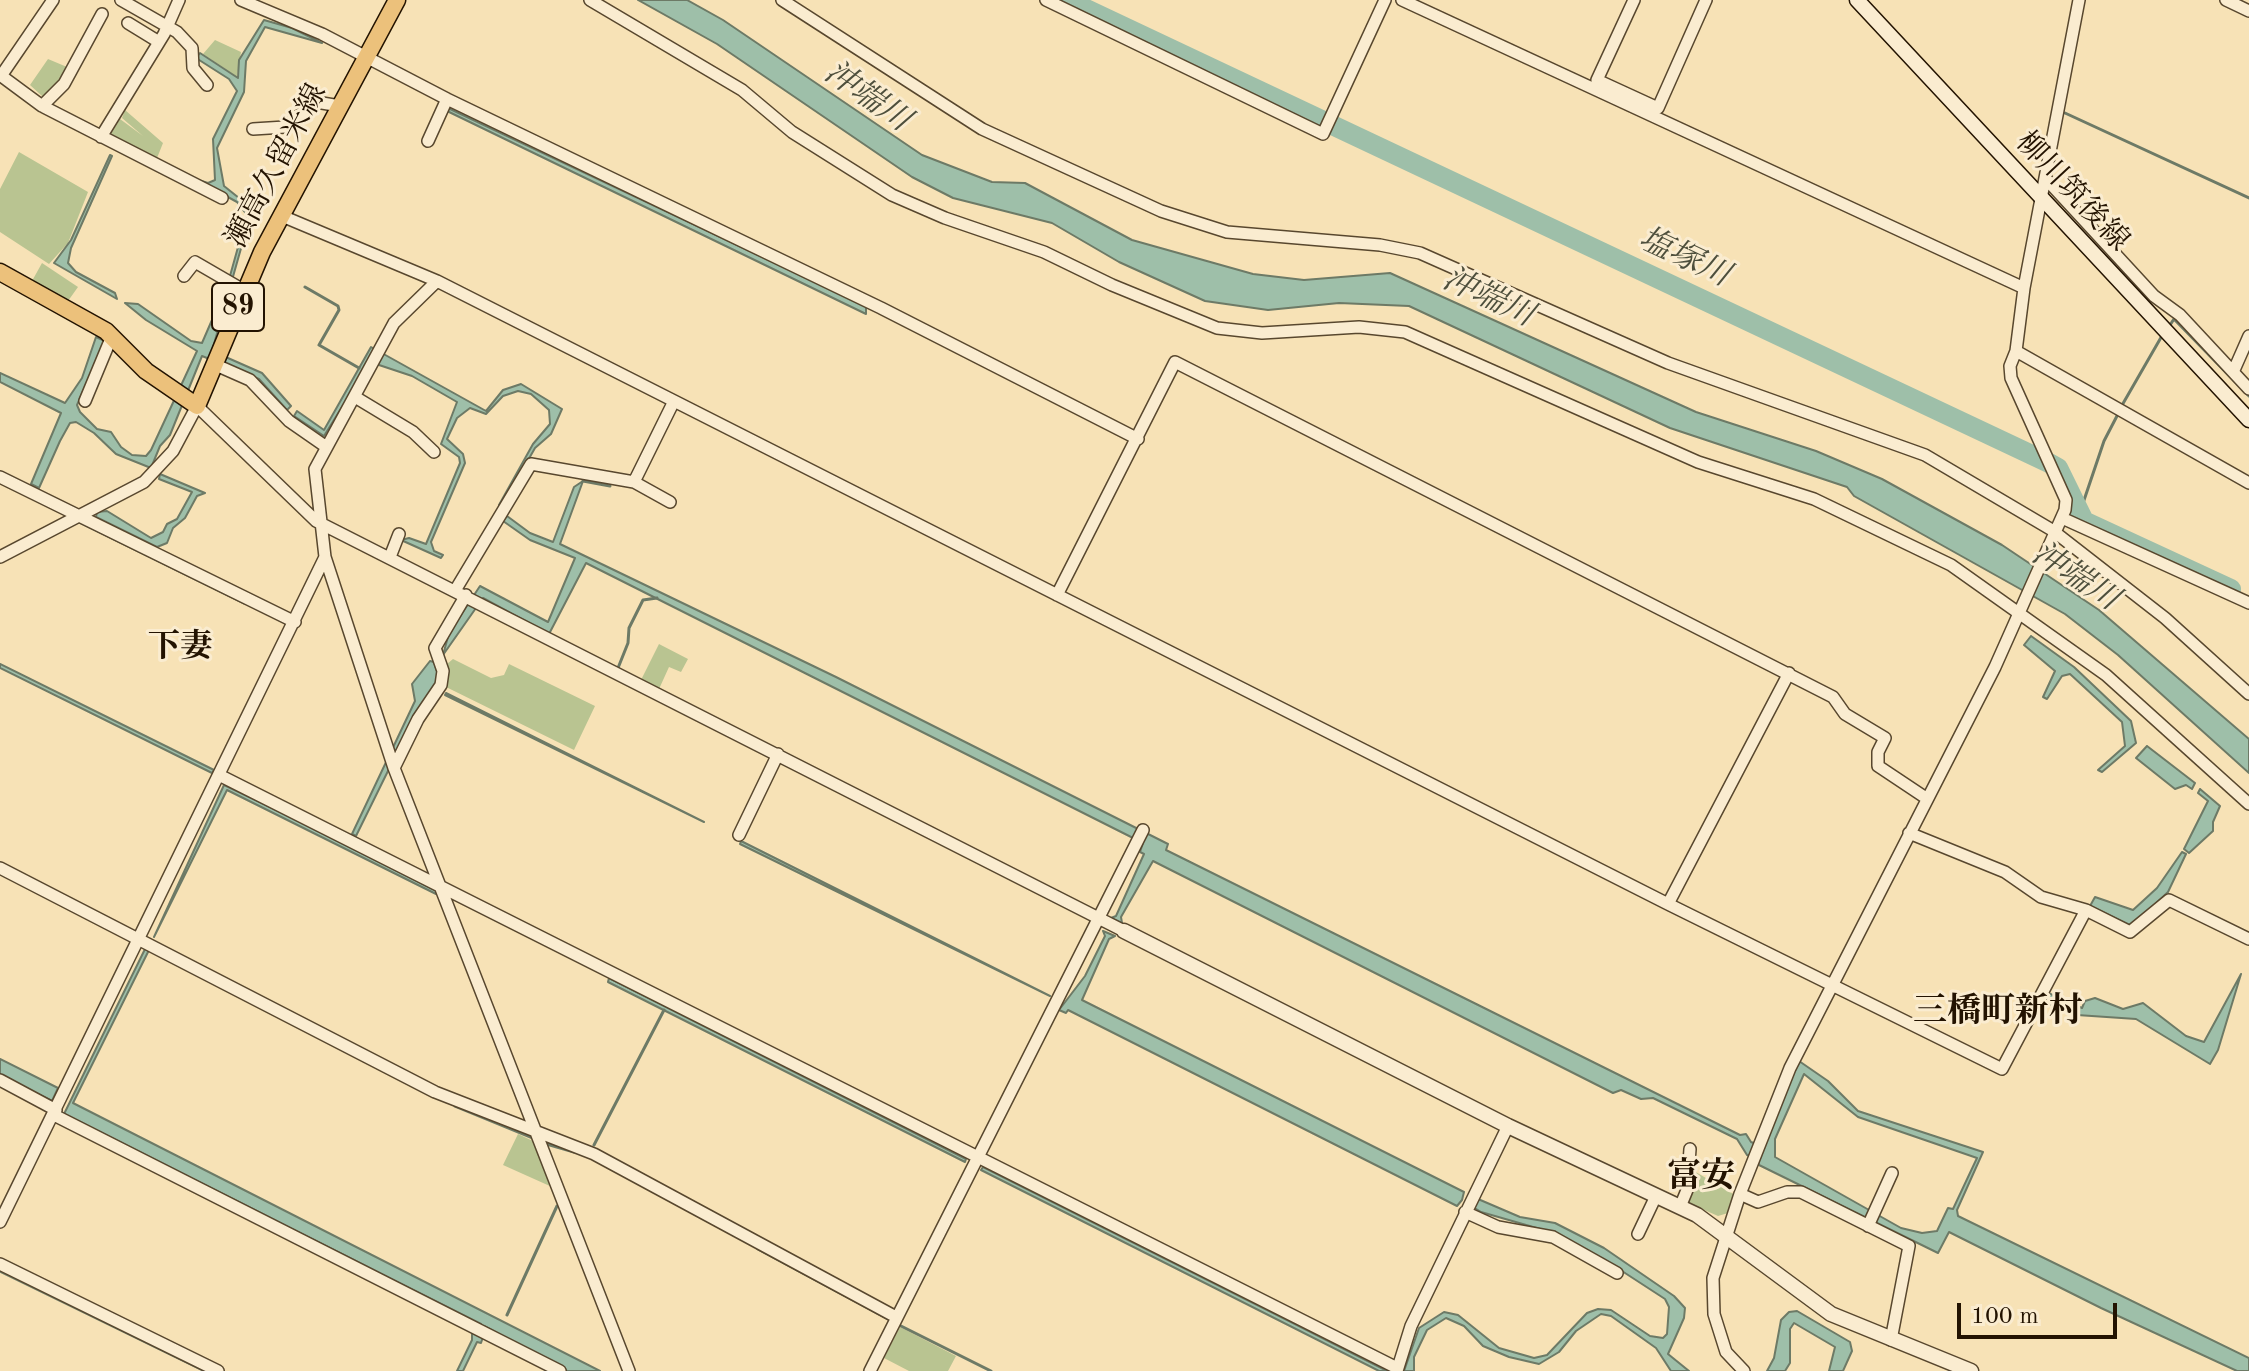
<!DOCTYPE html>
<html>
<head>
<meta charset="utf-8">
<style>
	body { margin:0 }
	#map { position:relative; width:2249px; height:1371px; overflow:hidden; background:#f7e2b6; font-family:"Old Standard TT",serif }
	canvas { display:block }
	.scale { position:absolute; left:1957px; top:1303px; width:160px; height:36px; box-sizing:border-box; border:4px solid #231301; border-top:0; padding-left:10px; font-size:24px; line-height:28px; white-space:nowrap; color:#231301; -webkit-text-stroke:6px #faecd0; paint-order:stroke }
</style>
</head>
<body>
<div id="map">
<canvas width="2249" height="1371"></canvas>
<div class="scale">100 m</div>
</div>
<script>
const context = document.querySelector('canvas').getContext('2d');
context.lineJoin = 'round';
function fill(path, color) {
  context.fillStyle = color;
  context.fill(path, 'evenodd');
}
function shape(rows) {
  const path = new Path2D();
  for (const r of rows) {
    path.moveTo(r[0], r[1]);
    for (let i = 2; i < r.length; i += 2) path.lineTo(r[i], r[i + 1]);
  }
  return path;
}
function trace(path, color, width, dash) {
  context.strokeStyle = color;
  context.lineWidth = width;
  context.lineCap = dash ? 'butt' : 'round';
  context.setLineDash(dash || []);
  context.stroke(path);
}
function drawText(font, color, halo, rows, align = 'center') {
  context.font = font + ' "Old Standard TT","Noto Serif JP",serif';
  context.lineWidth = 6;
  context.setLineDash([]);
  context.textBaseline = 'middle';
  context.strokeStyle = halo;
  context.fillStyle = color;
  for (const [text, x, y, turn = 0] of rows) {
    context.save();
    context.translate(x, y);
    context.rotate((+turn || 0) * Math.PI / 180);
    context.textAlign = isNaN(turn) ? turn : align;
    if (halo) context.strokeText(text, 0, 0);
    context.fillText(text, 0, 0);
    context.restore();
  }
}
const green = shape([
	[215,40,241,52,237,77,203,54],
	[48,59,67,67,48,96,42,96,30,85],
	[125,110,163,143,157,158,111,134,120,119,143,136,122,118],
	[19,152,88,192,68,243,49,264,0,232,0,189],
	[42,263,78,287,68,301,32,281],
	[659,644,688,659,681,672,669,667,659,689,641,680],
	[453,659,491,678,504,675,509,664,595,706,574,750,446,687,447,664],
	[518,1134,535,1142,552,1187,503,1165],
	[1694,1171,1735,1195,1728,1213,1718,1216,1684,1201],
	[900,1327,956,1356,948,1371,909,1371,884,1358]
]);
const water = shape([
	[638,0,687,0,723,20,922,155,992,182,1025,183,1132,240,1253,274,1304,280,1390,273,1696,412,1816,451,1882,479,2002,545,2099,610,2249,739,2249,773,2118,655,2065,614,1854,496,1847,487,1670,428,1409,306,1339,303,1268,310,1205,301,1119,262,1052,223,953,198,912,177,717,44,638,0],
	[264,20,292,28,322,43,265,27,246,61,244,92,217,148,224,186,249,206,251,213,212,351,262,373,291,406,287,410,259,379,202,356,170,435,160,446,151,468,116,454,94,433,76,422,70,423,60,441,39,488,31,484,61,413,0,382,0,373,65,403,82,378,96,337,105,341,77,405,80,412,97,429,111,432,121,447,132,455,146,456,151,450,197,351,146,320,125,303,138,304,191,341,202,343,228,283,247,215,237,202,195,179,208,183,215,180,213,139,237,91,229,79,196,58,200,53,238,78,239,60,264,20],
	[448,108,866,306,866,314,447,111,448,108],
	[110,155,112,156,71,248,68,263,76,272,115,293,117,299,54,263,71,240,110,155],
	[371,347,486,411,503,390,521,384,562,409,551,434,535,448,502,506,499,505,533,444,550,424,549,410,531,394,518,391,503,396,486,414,470,408,457,418,447,439,463,454,465,463,431,542,434,551,443,555,441,558,401,540,409,538,426,544,460,463,459,457,441,444,457,402,412,376,370,362,324,436,294,416,297,411,324,430,371,347],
	[160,474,205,493,197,496,185,518,173,528,167,543,157,547,96,517,97,512,107,511,151,538,163,532,167,524,177,519,192,492,159,479,160,474],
	[583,481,560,544,836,677,1168,844,1166,850,1740,1135,1746,1134,1751,1142,1762,1146,1799,1061,1828,1081,1858,1111,1983,1152,1957,1210,1958,1216,2249,1358,2249,1371,2237,1371,2101,1308,1949,1232,1938,1253,1759,1165,1757,1159,1747,1155,1737,1139,1653,1098,1641,1099,1621,1090,1613,1093,1153,861,1121,917,1122,923,1111,918,1116,916,1144,854,1140,852,1143,843,586,563,549,634,483,598,443,655,449,633,480,586,548,622,575,558,530,540,503,521,507,516,530,533,553,542,574,487,583,481],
	[1804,1074,1858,1117,1977,1158,1953,1209,1948,1208,1937,1231,1922,1233,1901,1228,1775,1157,1775,1139,1804,1074],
	[2031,636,2074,667,2131,721,2136,743,2102,772,2098,770,2125,746,2122,722,2070,674,2062,676,2047,699,2043,697,2055,671,2024,645,2031,636],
	[430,661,434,662,439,678,435,688,416,714,356,836,352,834,415,701,412,684,430,661],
	[0,664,214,770,212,773,0,668,0,664],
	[446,693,704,822,445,695,446,693],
	[2147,746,2195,783,2192,789,2186,785,2175,789,2136,758,2147,746],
	[224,785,350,845,437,891,436,894,227,790,154,937,224,785],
	[2200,789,2220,806,2213,822,2213,831,2189,853,2184,849,2208,801,2198,793,2200,789],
	[741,841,1050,996,740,844,741,841],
	[2182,852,2186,854,2168,892,2132,926,2090,906,2095,897,2133,910,2157,888,2182,852],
	[1103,931,1115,936,1109,939,1082,1000,1464,1192,1462,1200,1457,1206,1068,1010,1066,1013,1059,1010,1085,976,1105,936,1103,931],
	[147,945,150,948,73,1103,600,1371,567,1371,484,1326,479,1335,483,1337,481,1343,477,1342,463,1371,457,1371,472,1340,472,1331,478,1334,481,1324,64,1114,147,945],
	[2241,974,2218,1050,2210,1064,2136,1019,2077,1015,2051,1005,2045,997,2046,992,2082,1008,2085,1001,2095,998,2123,1009,2143,1003,2186,1036,2204,1042,2241,974],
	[609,978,966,1159,965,1162,608,982,609,978],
	[0,1059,58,1088,52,1101,0,1075,0,1059],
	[983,1167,1289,1321,1387,1371,1379,1371,981,1170,983,1167],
	[1478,1199,1520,1217,1555,1223,1604,1248,1674,1296,1685,1308,1684,1318,1668,1354,1689,1371,1671,1371,1656,1348,1611,1316,1601,1314,1576,1331,1559,1352,1539,1364,1509,1357,1483,1346,1464,1326,1446,1318,1427,1330,1414,1357,1414,1371,1404,1371,1419,1328,1444,1312,1458,1315,1499,1348,1534,1358,1547,1355,1587,1313,1598,1309,1611,1310,1650,1336,1663,1338,1667,1334,1669,1307,1665,1299,1605,1260,1554,1233,1481,1212,1473,1207,1478,1199],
	[1797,1311,1850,1342,1852,1351,1843,1371,1829,1371,1835,1347,1794,1323,1790,1329,1790,1363,1785,1371,1767,1371,1774,1358,1781,1320,1789,1312,1797,1311]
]);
const stream = shape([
	[2065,113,2249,198],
	[305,287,338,306,339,310,319,345,359,368],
	[2168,328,2174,319,2249,396],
	[2121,407,2163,334],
	[583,481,610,486],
	[2079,515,2104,441,2118,414],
	[75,520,244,603],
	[618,668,628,643,629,628,643,600,657,598],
	[455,1106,533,1138],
	[543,1143,574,1152],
	[594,1145,664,1010],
	[758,1249,892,1321],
	[0,1271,205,1371],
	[507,1315,557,1206],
	[899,1325,991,1371]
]);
const river = shape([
	[1067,0,2049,463,2058,468,2084,521,2231,589]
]);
const minor = shape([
	[121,0,177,32,192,48,193,68,207,85],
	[241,0,322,34,447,99,881,308,1138,439],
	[590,0,742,90,792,132,892,195,945,218,1044,252,1112,285,1217,328,1262,333,1359,327,1405,332,1698,462,1814,499,1951,565,2106,675,2249,804],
	[782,0,982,129,1161,211,1227,232,1380,245,1420,253,1668,363,1925,455,2052,530,2165,618,2249,694],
	[1046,0,1323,134,1385,0],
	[1402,0,2024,288],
	[1634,0,1597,80,1658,108,1706,0],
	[2226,0,2249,11],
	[128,23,159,42],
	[0,75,42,106,222,198],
	[1,76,53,0],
	[42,106,64,84,102,14],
	[253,129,285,127,316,102,340,106],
	[101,137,164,34,179,0],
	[428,141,447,99],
	[2047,180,2154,296,2180,315,2249,389],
	[282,216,437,281,1668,904,2002,1069,2086,910],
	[184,276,195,262,245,291],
	[437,281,394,323,315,469,325,557,394,768,629,1371],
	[2016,351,2249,483],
	[216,365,250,380,289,421,325,446],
	[2234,370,2249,336],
	[355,397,413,432,434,452],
	[85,401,112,336],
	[0,477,295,622],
	[634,482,670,502],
	[2062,518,2249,603],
	[0,557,144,482,173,451,197,406,316,521,1124,931],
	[390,557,399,534],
	[456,589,531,464,634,482,674,401],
	[1057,595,1175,362,1833,697,1845,714,1885,738,1878,752,1878,766,1926,798],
	[394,768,418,719,441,685,443,671,435,648,466,595],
	[221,776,1397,1368],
	[1909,833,2005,872,2041,897,2086,910,2130,932,2169,900,2249,939],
	[739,835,778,754],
	[0,868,435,1092,594,1154,896,1317],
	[1668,904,1789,673],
	[0,1080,56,1110],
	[54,1115,560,1371],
	[1740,1194,1758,1202,1787,1192,1801,1192,1909,1246,1891,1340],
	[1680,1207,1687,1190,1690,1149],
	[1465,1212,1498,1227,1553,1237,1617,1273],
	[0,1222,325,557],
	[1868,1226,1892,1173],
	[1638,1234,1656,1196],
	[0,1264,218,1371],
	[870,1371,1143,830],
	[1397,1371,1411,1326,1508,1126],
	[1744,1371,1726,1352,1714,1314,1713,1278,1740,1194,1790,1068,1995,667,2065,510,2066,500,2011,378,2010,366,2016,351,2024,288,2079,0]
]);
const tertiary = shape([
	[1124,931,1508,1126,1697,1215,1831,1314,1971,1371]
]);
const secondary = shape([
	[1857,0,2249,420]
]);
const primary = shape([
	[0,272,106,331,146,371,197,406,262,252,397,0]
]);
const shields = [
	[238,307,52]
];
const shieldNames = [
	["89",238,307]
];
const streetNames = [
	["瀬高久留米線",277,166,-62],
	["柳川筑後線",2072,192,47]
];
const waterNames = [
	["沖端川",867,97,35],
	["塩塚川",1684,258,25],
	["沖端川",1488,298,25],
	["沖端川",2075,577,33]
];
const neighbourhoodNames = [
	["下妻",180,648]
];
const quarterNames = [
	["三橋町新村",1998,1012],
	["富安",1701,1177]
];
fill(green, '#b9c491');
fill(water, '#9ebfa9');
trace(water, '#6d7a66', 2);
trace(stream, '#6d7a66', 3);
trace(river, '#9ebfa9', 20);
trace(minor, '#58472e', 14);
trace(tertiary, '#58472e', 17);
trace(secondary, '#231301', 17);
trace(primary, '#231301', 19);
trace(minor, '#faecd0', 11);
trace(tertiary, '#faecd0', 14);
trace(secondary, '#faecd0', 14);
trace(primary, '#ecc17b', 16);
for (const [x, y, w] of shields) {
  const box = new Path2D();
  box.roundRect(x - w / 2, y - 24, w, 48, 6);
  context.fillStyle = '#faecd0';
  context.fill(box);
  trace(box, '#231301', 2);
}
drawText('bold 28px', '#231301', null, shieldNames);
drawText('30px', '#231301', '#faecd0', streetNames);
drawText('italic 32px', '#4e4f3c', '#faecd0', waterNames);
drawText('bold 32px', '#231301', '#faecd0', neighbourhoodNames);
drawText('bold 34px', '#231301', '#faecd0', quarterNames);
</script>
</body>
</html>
